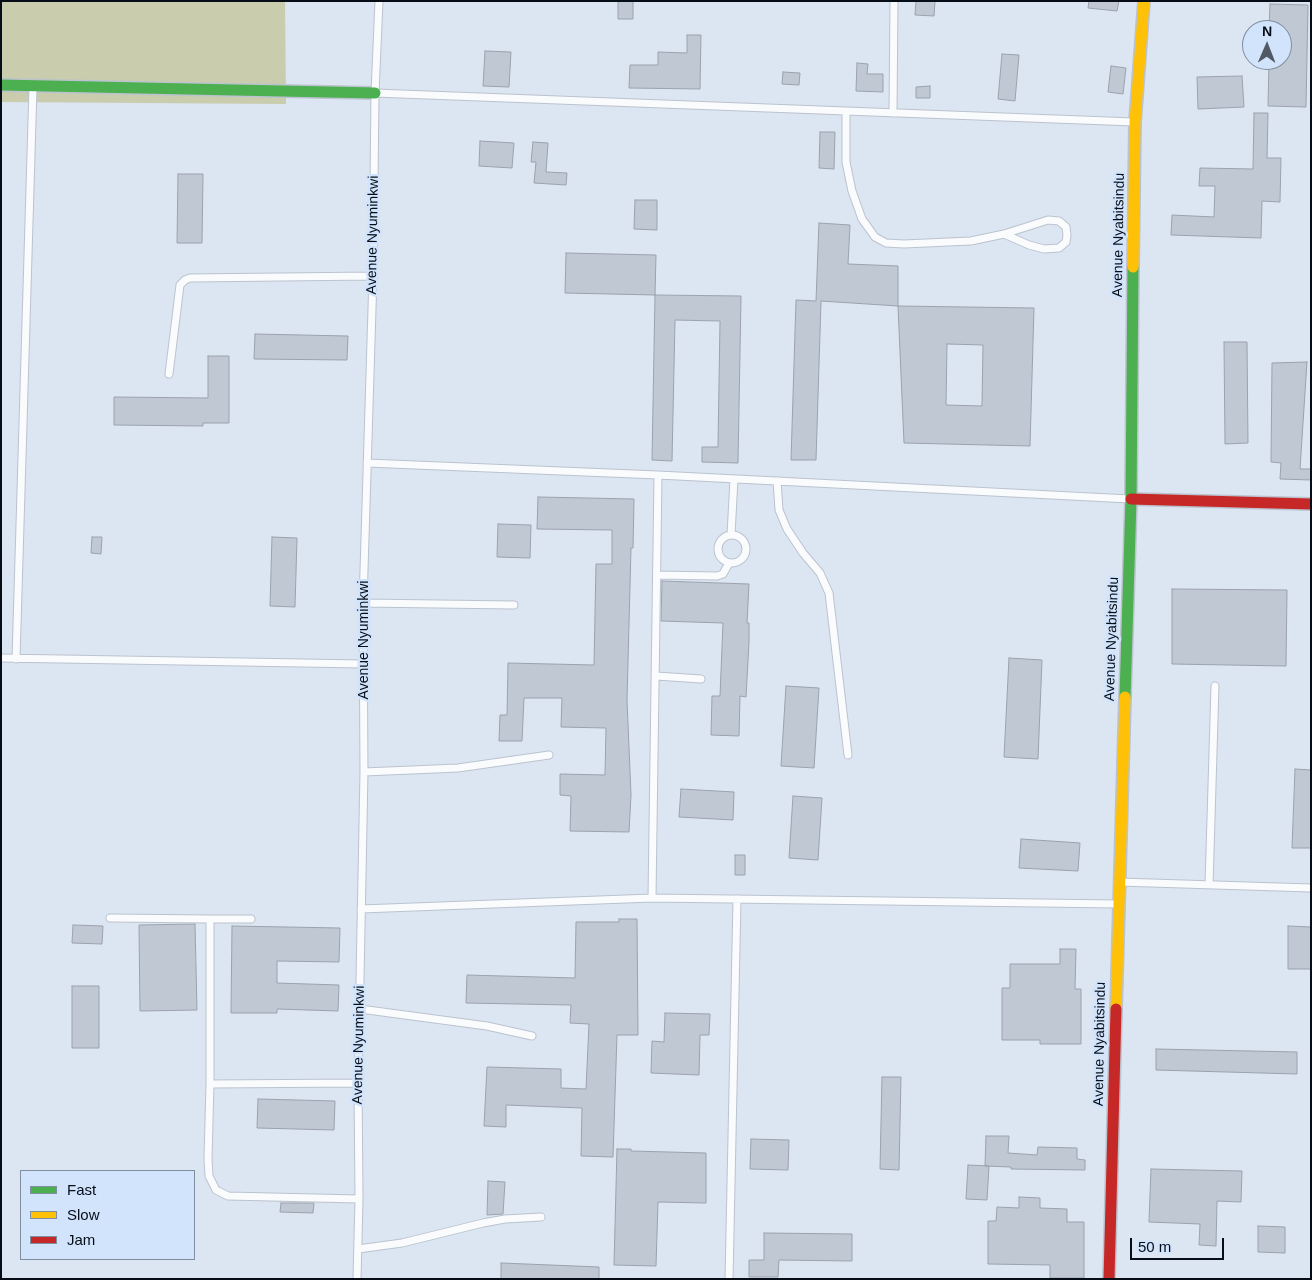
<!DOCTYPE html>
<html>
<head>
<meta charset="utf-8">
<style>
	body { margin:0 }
	#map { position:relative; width:1312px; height:1280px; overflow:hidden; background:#dce5f2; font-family:Helvetica,sans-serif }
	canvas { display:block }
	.frame { position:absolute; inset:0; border:2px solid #060d17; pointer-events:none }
	.legend { position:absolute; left:20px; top:1170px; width:175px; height:90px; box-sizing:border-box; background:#d2e4fc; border:1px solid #808ea0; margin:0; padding:6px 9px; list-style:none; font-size:15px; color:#060d17 }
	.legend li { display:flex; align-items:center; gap:10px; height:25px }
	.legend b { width:25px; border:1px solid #808ea0 }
	.north { position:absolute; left:1242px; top:20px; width:50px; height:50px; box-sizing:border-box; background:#d2e4fc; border:1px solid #808ea0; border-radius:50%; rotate:1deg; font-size:14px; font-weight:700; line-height:20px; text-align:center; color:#060d17 }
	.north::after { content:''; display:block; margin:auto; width:18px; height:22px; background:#515964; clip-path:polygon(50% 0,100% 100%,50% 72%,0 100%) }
	.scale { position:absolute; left:1130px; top:1238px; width:94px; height:22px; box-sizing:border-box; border:2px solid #060d17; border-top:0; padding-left:6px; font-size:15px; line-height:18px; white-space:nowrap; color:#060d17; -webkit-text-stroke:4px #d2e4fc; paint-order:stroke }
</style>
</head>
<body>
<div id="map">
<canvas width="1312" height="1280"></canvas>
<div class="frame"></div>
<ul class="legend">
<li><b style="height:6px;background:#4caf50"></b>Fast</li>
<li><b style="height:6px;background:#ffc107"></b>Slow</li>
<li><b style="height:6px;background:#c62828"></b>Jam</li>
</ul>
<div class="north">N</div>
<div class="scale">50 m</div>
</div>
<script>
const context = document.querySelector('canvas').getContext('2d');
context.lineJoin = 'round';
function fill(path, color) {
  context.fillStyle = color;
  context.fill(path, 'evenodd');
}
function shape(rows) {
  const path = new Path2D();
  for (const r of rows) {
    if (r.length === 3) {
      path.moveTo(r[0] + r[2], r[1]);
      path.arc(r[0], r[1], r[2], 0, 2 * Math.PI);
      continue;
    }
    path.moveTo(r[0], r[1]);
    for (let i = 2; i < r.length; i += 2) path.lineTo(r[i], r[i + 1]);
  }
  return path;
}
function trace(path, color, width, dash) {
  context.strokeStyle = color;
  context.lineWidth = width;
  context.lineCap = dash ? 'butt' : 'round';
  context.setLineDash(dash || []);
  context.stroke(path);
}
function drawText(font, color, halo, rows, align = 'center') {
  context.font = font + ' Helvetica,sans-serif';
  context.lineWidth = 5;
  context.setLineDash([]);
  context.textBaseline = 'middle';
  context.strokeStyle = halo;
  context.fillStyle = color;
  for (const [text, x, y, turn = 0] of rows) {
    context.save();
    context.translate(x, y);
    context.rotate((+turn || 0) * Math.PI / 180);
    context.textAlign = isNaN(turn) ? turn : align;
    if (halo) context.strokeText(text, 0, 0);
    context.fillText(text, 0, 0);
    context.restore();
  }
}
const green = shape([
	[1,1,285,1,286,104,1,102]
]);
const building = shape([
	[618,1,633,1,633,19,618,19,618,1],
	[916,1,935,1,934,16,915,15,916,1],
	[1089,1,1119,1,1117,11,1088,8,1089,1],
	[1270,4,1308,5,1306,107,1268,106,1269,60,1282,60,1282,30,1269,30,1270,4],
	[687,35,701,35,700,89,629,88,630,65,658,65,658,52,687,53,687,35],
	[485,51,511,52,509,87,483,86,485,51],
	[1002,54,1019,55,1015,101,998,99,1002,54],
	[857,63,868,64,867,74,883,74,883,92,856,91,857,63],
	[1111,66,1126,68,1123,94,1108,92,1111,66],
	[783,72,800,73,799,85,782,84,783,72],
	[1242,76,1244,107,1198,109,1197,77,1242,76],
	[930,86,930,98,916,98,916,87,930,86],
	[1254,113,1268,113,1267,158,1281,158,1280,202,1262,201,1261,238,1171,235,1172,215,1214,217,1215,186,1199,186,1200,168,1253,169,1254,113],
	[820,132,835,132,834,169,819,168,820,132],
	[480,141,514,143,512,168,479,166,480,141],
	[533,142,548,143,546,172,567,173,566,185,534,183,536,162,531,162,533,142],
	[178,174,203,174,202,243,177,243,178,174],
	[635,200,657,200,657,230,634,229,635,200],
	[819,223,850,225,848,264,898,266,898,306,821,301,816,460,791,460,796,300,816,301,819,223],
	[566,253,656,255,655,295,565,293,566,253],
	[655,295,741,296,738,463,702,462,702,447,718,447,720,321,675,320,672,461,652,460,655,295],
	[898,306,1034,308,1030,446,904,443,898,306],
	[947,344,983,345,982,406,946,405,947,344],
	[255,334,348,336,347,360,254,359,255,334],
	[1224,342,1247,342,1248,443,1225,444,1224,342],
	[208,356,229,356,229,423,203,423,203,426,114,425,114,397,208,398,208,356],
	[1307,362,1300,469,1311,469,1311,480,1280,479,1281,463,1271,462,1272,363,1307,362],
	[538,497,634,499,633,548,631,548,627,700,631,795,629,832,570,831,571,796,560,795,560,774,605,775,606,728,561,727,562,698,524,698,522,741,499,741,500,715,507,715,508,663,594,665,596,564,612,564,612,530,537,529,538,497],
	[498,524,531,525,530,558,497,557,498,524],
	[92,537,102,537,101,554,91,553,92,537],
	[272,537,297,538,295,607,270,606,272,537],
	[662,581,749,584,747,623,749,623,749,642,746,697,740,696,739,736,711,735,712,696,720,696,723,623,661,621,662,581],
	[1172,589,1287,590,1286,666,1172,664,1172,589],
	[1009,658,1042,660,1038,759,1004,757,1009,658],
	[786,686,819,688,814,768,781,766,786,686],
	[1295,769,1311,770,1311,848,1292,848,1295,769],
	[681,789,734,792,733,820,679,817,681,789],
	[793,796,822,798,818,860,789,858,793,796],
	[1021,839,1080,843,1078,871,1019,868,1021,839],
	[735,855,745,855,745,875,735,875,735,855],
	[619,919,637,919,638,1035,617,1035,613,1157,581,1156,582,1108,506,1105,506,1127,484,1126,487,1067,561,1069,561,1088,586,1089,589,1024,570,1023,571,1005,466,1003,467,975,575,978,576,922,619,922,619,919],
	[195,924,197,1010,140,1011,139,925,195,924],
	[73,925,103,926,102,944,72,943,73,925],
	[232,926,340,928,339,962,277,961,277,983,339,985,338,1011,277,1009,277,1013,231,1013,232,926],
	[1288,926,1311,927,1311,969,1288,969,1288,926],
	[1060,949,1076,949,1075,989,1081,989,1081,1044,1040,1044,1040,1040,1002,1040,1002,988,1010,988,1010,964,1060,964,1060,949],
	[72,986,99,986,99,1048,72,1048,72,986],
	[665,1013,710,1014,709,1035,700,1035,699,1075,651,1073,652,1041,664,1042,665,1013],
	[1156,1049,1297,1052,1297,1074,1156,1070,1156,1049],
	[882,1077,901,1077,899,1170,880,1169,882,1077],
	[258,1099,335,1101,334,1130,257,1128,258,1099],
	[986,1136,1009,1136,1008,1153,1037,1155,1038,1147,1077,1148,1077,1159,1085,1160,1085,1170,1011,1169,1011,1167,985,1166,986,1136],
	[751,1139,789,1140,788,1170,750,1169,751,1139],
	[617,1149,631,1149,631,1151,706,1153,706,1203,658,1202,656,1266,614,1265,617,1149],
	[968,1165,989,1166,987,1200,966,1199,968,1165],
	[1151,1169,1242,1171,1241,1202,1217,1201,1216,1246,1199,1245,1200,1224,1149,1222,1151,1169],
	[488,1181,505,1182,503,1214,487,1215,488,1181],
	[1019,1197,1040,1198,1040,1208,1067,1209,1067,1222,1084,1222,1084,1278,1050,1278,1050,1265,988,1264,988,1221,996,1221,997,1207,1019,1208,1019,1197],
	[281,1203,314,1203,313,1213,280,1212,281,1203],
	[1258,1226,1285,1227,1285,1253,1258,1252,1258,1226],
	[764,1233,852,1234,852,1261,779,1260,778,1277,749,1277,749,1260,764,1260,764,1233],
	[501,1263,599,1267,599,1279,501,1279,501,1263]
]);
const lane = shape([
	[375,93,1134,122],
	[846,111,846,162,852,191,862,219,875,237,886,243,904,244,971,241,1004,234,1048,220,1059,221,1066,227,1067,235,1066,242,1059,248,1044,249,1029,245,1004,234],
	[893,113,894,1],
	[169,374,180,285,185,280,190,278,373,276],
	[367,463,658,475,1130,499],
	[777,481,779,510,787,529,803,553,820,573,829,593,848,755],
	[731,535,734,479],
	[732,549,14],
	[657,575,717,576,723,574,729,563],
	[363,603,514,605],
	[1,658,363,664],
	[16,659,33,87],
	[656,676,701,679],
	[364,772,458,768,549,755],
	[1119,882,1311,888],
	[1209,885,1215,686],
	[652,898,658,475],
	[361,909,652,898,1118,904],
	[110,918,210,919,210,1084,208,1159,209,1176,216,1190,228,1196,359,1199],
	[210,919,251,919],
	[360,1009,487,1026,532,1036],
	[210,1084,358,1083],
	[358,1249,402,1243,483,1223,505,1219,541,1217],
	[357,1279,359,1199,358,1083,364,772,363,603,373,276,375,93,379,1],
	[729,1279,737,899]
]);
const fast = shape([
	[1,85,375,93],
	[1125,697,1131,499,1133,267]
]);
const slow = shape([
	[1133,267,1135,122,1144,1],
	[1116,1009,1125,697]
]);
const jam = shape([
	[1131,499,1311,504],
	[1109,1279,1116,1009]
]);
const streetNames = [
	["Avenue Nyuminkwi",373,235,-89],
	["Avenue Nyabitsindu",1119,235,-89],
	["Avenue Nyabitsindu",1112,639,-88],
	["Avenue Nyuminkwi",364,640,-90],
	["Avenue Nyabitsindu",1100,1044,-89],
	["Avenue Nyuminkwi",359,1045,-89]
];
fill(green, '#c9ccad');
fill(building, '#c0c8d4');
trace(building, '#9ba2ad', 1);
trace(lane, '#bbc3ce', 9);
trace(fast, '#bbc3ce', 14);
trace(slow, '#bbc3ce', 14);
trace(jam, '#bbc3ce', 14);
trace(lane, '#fafbfd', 7);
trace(fast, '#4caf50', 11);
trace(slow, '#ffc107', 11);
trace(jam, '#c62828', 11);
drawText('14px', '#060d17', '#d2e4fc', streetNames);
</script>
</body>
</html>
